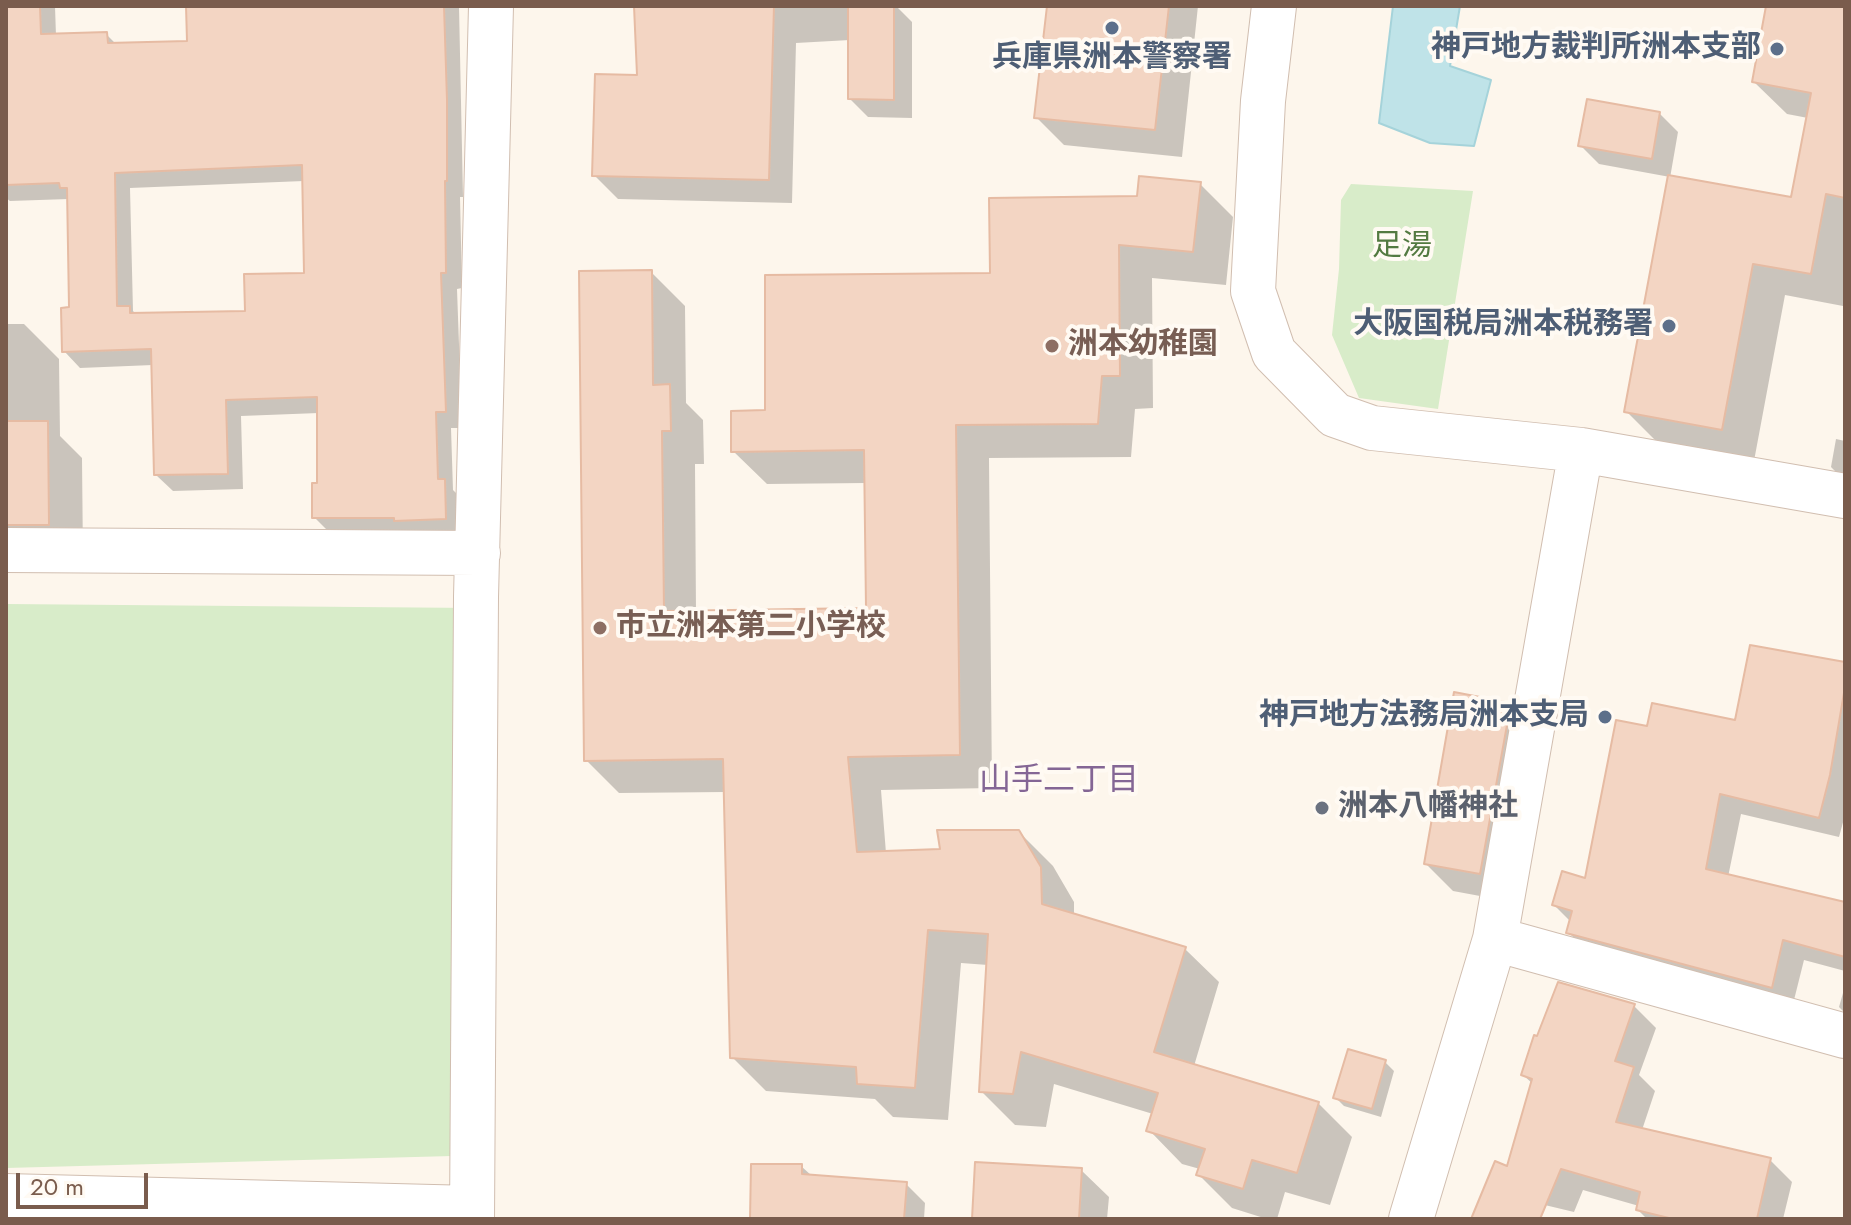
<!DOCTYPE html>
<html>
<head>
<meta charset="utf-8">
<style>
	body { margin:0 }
	#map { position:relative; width:1851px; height:1225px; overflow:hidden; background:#fdf6ec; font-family:Jost,sans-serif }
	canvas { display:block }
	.frame { position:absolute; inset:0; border:8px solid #7a5c4d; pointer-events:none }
	.scale { position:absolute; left:16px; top:1173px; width:132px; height:36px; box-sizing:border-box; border:4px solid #7a5c4d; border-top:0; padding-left:10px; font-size:24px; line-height:28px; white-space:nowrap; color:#7a5c4d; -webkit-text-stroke:6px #fffaf3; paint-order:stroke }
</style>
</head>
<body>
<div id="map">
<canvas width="1851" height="1225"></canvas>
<div class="frame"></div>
<div class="scale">20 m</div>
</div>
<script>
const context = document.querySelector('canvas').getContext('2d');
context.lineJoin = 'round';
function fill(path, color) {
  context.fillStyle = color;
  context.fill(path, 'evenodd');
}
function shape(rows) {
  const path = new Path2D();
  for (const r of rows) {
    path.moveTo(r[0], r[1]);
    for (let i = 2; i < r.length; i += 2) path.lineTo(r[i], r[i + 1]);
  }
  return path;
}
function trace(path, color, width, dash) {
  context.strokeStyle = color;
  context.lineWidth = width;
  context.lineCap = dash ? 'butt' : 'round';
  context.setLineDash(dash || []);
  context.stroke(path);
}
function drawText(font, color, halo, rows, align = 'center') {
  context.font = font + ' Jost,"Noto Sans JP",sans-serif';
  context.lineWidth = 8;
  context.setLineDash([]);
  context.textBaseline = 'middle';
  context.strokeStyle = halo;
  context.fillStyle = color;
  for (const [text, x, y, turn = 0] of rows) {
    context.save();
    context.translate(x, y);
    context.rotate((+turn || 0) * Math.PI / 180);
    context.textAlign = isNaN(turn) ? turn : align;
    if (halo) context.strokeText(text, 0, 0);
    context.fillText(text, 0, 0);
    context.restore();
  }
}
const green = shape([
	[1351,184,1473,191,1438,409,1359,398,1332,335,1339,269,1341,200],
	[6,604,475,608,452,1156,6,1168]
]);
const water = shape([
	[1393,6,1460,6,1450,66,1491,80,1474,146,1430,143,1379,123,1393,6]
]);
const shadow = shape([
	[6,6,55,6,56,36,106,34,117,45,189,43,188,6,459,6,463,197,460,197,462,288,457,289,462,428,451,428,453,490,461,498,461,535,331,534,314,517,319,485,319,413,241,416,243,489,173,491,156,475,153,365,80,368,64,351,71,309,69,199,10,201,6,198],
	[304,181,306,275,247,313,137,315,133,311,130,188],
	[636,6,896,6,912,22,912,118,868,117,850,99,850,40,796,43,792,203,618,199,594,175,639,77],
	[1049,6,1198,6,1182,157,1064,145,1036,117],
	[1768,6,1845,6,1845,297,1843,306,1785,295,1754,461,1659,444,1626,411,1670,177,1599,164,1580,145,1659,113,1678,132,1670,178,1792,199,1808,118,1787,114,1754,82],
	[1200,184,1233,217,1226,285,1152,278,1153,408,1135,409,1131,457,989,458,992,788,881,790,886,853,943,851,1019,832,1053,866,1074,902,1074,915,1185,949,1219,982,1194,1066,1318,1103,1352,1137,1330,1205,1285,1192,1277,1219,1267,1219,1232,1208,1199,1175,1200,1169,1182,1164,1149,1130,1153,1114,1054,1084,1046,1127,1015,1125,981,1091,988,965,961,963,948,1120,893,1117,875,1099,766,1091,732,1057,726,792,619,793,586,760,651,272,685,306,686,403,703,420,704,464,695,464,696,613,868,610,867,483,767,484,733,451,767,412,992,275,1139,198],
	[6,324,24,324,59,359,60,436,82,458,83,559,6,556],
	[1836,439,1845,441,1845,477,1840,476,1831,467],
	[1845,664,1845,815,1839,837,1741,814,1728,877,1845,924,1845,971,1804,960,1792,1008,1589,953,1568,932,1571,922,1554,905,1586,880,1649,728,1737,722],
	[1510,704,1537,732,1507,901,1453,891,1426,864],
	[1845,986,1845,1013,1839,1007],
	[1634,1006,1656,1028,1639,1075,1655,1091,1642,1130,1770,1160,1792,1182,1783,1219,1647,1219,1638,1210,1639,1206,1583,1190,1574,1212,1528,1201,1533,1084,1523,1075],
	[1385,1062,1394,1071,1381,1117,1344,1106,1335,1097],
	[801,1166,812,1176,906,1184,925,1203,924,1219,752,1219],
	[1081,1170,1109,1197,1107,1219,974,1219]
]);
const building = shape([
	[6,6,40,6,41,34,107,32,108,43,187,41,186,6,444,6,447,100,447,181,445,181,446,273,441,273,446,412,436,412,438,479,445,479,446,519,394,521,394,518,312,518,312,483,317,483,317,397,226,400,228,474,154,475,151,349,62,352,61,308,69,307,67,188,60,188,59,183,6,185,6,6],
	[302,165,304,273,244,274,245,311,130,313,130,306,117,306,115,173,302,165],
	[634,6,774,6,769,180,592,176,595,74,637,75,634,6],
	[848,6,894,6,894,100,848,99,848,6],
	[1047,6,1169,6,1155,130,1034,118,1047,6],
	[1766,6,1845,6,1845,198,1826,194,1811,274,1753,264,1722,430,1624,412,1668,175,1791,197,1811,93,1752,82,1766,6],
	[1587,99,1660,112,1652,159,1578,146,1587,99],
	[1139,176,1201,182,1193,252,1119,245,1120,376,1102,376,1098,424,956,425,960,755,848,757,857,852,940,849,937,830,1019,830,1041,867,1042,904,1186,947,1154,1052,1319,1102,1297,1173,1252,1160,1243,1189,1196,1175,1205,1149,1146,1131,1158,1093,1021,1052,1013,1094,979,1092,988,934,928,930,915,1088,857,1084,856,1067,730,1058,723,759,584,761,579,271,652,270,653,385,670,384,671,431,662,431,664,611,866,608,864,450,731,452,731,411,765,410,765,275,990,273,989,198,1137,196,1139,176],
	[6,421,48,421,49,525,6,525,6,421],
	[1750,645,1845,662,1845,687,1830,775,1819,818,1720,794,1706,869,1845,902,1845,957,1783,940,1772,988,1566,933,1572,911,1552,905,1562,871,1585,878,1616,720,1647,726,1652,703,1735,720,1750,645],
	[1454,692,1511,703,1480,874,1424,864,1454,692],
	[1558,982,1635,1004,1615,1061,1634,1067,1616,1122,1771,1158,1757,1219,1673,1219,1636,1210,1640,1192,1561,1169,1540,1219,1471,1219,1495,1161,1507,1166,1532,1079,1521,1075,1534,1035,1537,1036,1558,982],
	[1348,1049,1386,1060,1372,1109,1333,1098,1348,1049],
	[975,1162,1082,1168,1079,1219,972,1219,975,1162],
	[751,1164,802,1164,802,1174,907,1182,904,1219,750,1219,751,1164]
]);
const minor = shape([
	[1274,6,1263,101,1253,291,1274,353,1335,415,1372,428,1581,450,1845,496],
	[6,550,478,553],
	[1495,939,1845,1036],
	[6,1196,472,1208],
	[472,1219,476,597,491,6],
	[1411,1219,1495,939,1581,450]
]);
const markers = [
	[1112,28,8,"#5c6f8a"],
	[1777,49,8,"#5c6f8a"],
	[1669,326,8,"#5c6f8a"],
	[1052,346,8,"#8d6e63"],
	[600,628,8,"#8d6e63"],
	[1605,717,8,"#5c6f8a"],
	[1322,808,8,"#6b7280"]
];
const serviceNames = [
	["神戸地方裁判所洲本支部",1761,49],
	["兵庫県洲本警察署",1112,59,"center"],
	["大阪国税局洲本税務署",1653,326],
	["神戸地方法務局洲本支局",1589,717]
];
const parkNames = [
	["足湯",1402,248]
];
const educationNames = [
	["洲本幼稚園",1068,346],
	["市立洲本第二小学校",616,628]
];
const worshipNames = [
	["洲本八幡神社",1338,808]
];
const neighbourhoodNames = [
	["山手二丁目",1059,782]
];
fill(green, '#d8ecc9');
fill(water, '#bfe3e8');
trace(water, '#a5d3da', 2);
fill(shadow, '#0003');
fill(building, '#f3d5c3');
trace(building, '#e6bba3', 2);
trace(minor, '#d1beb0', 46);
trace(minor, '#fff', 44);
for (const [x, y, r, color] of markers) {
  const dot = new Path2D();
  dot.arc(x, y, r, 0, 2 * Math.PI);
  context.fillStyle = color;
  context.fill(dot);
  trace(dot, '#fffaf3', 3);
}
drawText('bold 30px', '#4e5e75', '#fffaf3', serviceNames, 'right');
drawText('30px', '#537a41', '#fffaf3', parkNames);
drawText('bold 30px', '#785e54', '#fffaf3', educationNames, 'left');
drawText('bold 30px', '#5b616d', '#fffaf3', worshipNames, 'left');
drawText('32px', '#846695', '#fffaf3', neighbourhoodNames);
</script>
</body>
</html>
